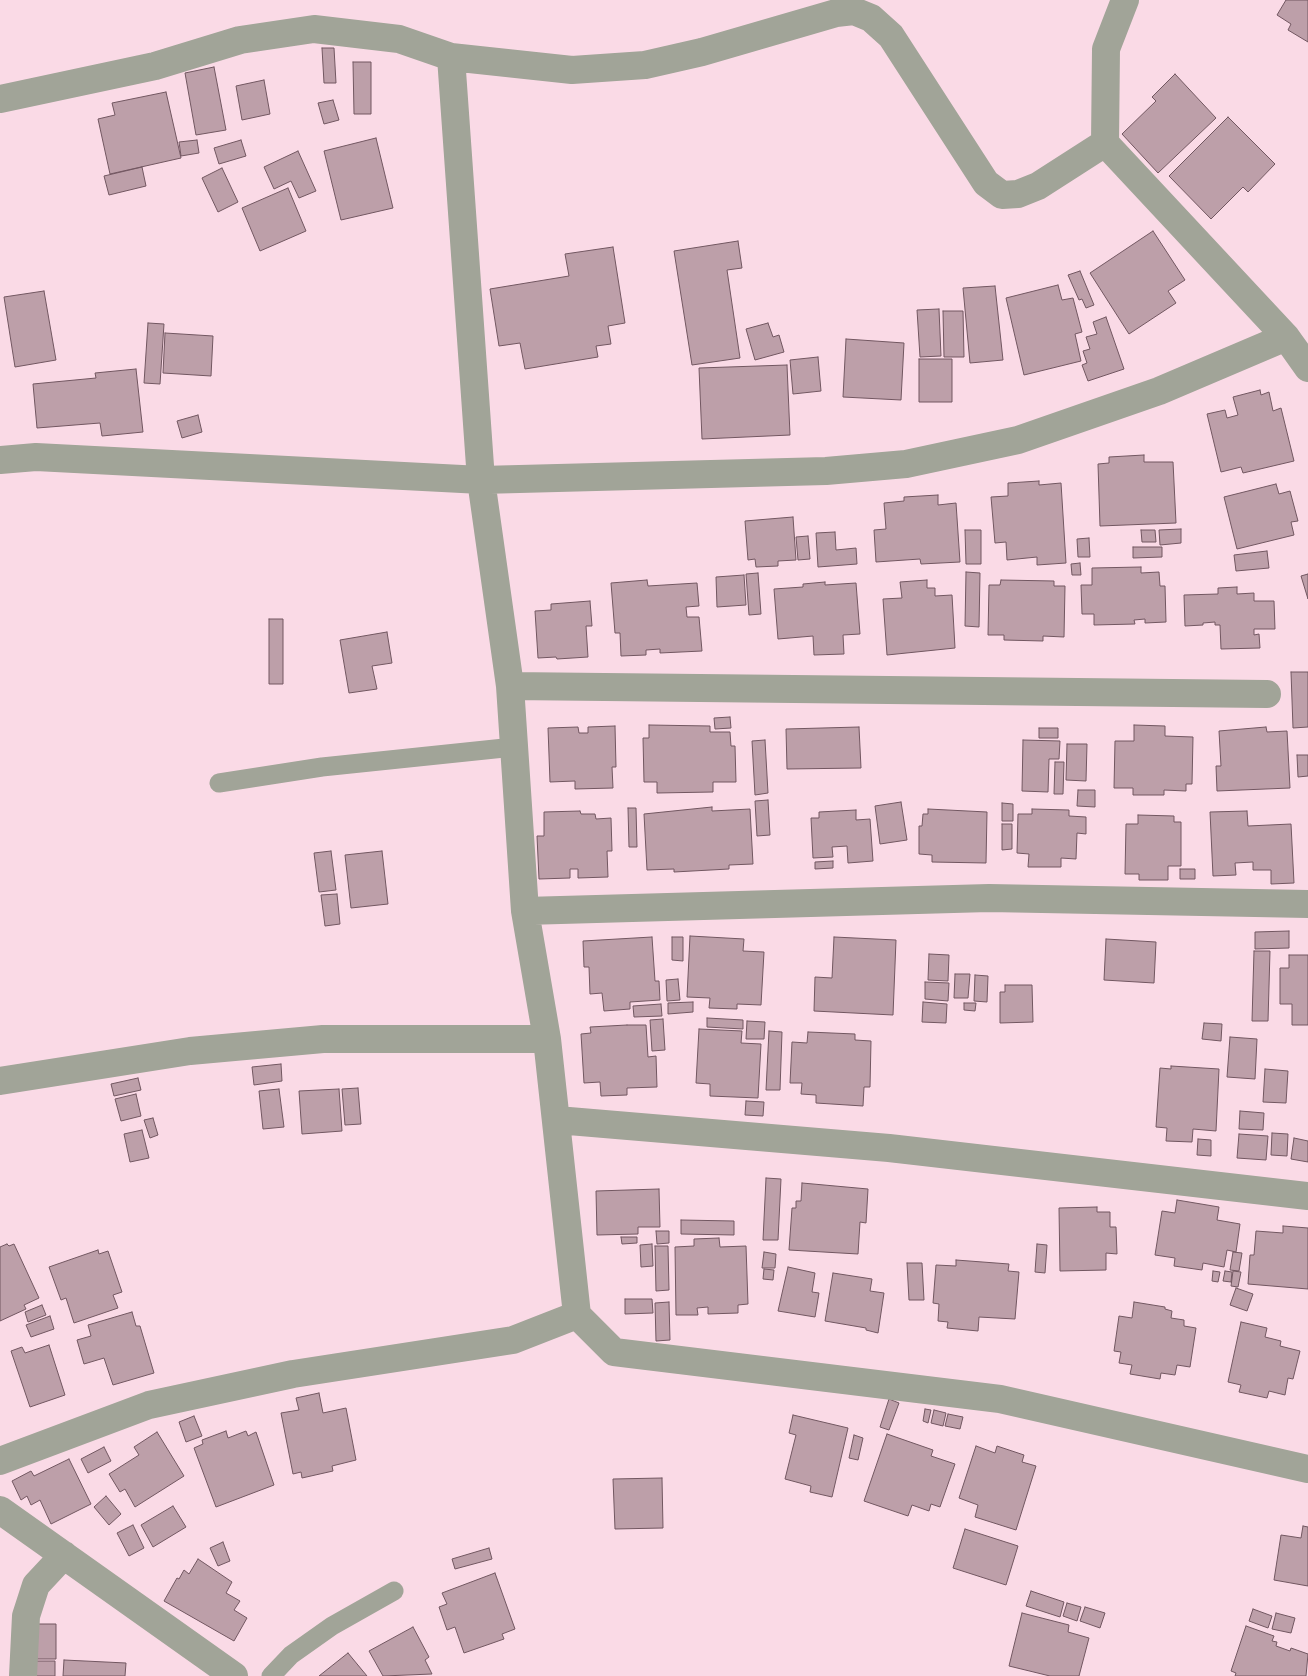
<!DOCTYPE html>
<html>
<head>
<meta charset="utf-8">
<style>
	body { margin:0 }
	canvas { display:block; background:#fadae6 }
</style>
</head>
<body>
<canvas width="1308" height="1676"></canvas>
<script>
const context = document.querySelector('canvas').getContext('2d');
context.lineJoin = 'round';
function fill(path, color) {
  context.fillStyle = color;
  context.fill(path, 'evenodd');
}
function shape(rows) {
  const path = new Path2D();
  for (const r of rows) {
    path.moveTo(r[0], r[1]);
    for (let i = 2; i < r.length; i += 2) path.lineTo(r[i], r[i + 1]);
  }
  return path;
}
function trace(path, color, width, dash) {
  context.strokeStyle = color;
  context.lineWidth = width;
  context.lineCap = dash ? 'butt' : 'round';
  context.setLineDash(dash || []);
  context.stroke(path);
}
const building = shape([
	[1286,0,1308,0,1308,42,1288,30,1291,24,1277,15,1286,0],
	[322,48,334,48,336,83,324,83,322,48],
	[353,62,371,62,371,114,354,114,353,62],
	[214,67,226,130,196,135,185,73,214,67],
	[1175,74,1216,118,1158,173,1122,134,1156,101,1152,97,1175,74],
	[264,80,270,114,242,120,236,86,264,80],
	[166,92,181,158,110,174,98,119,115,115,112,103,166,92],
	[333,100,339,120,324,124,318,103,333,100],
	[1228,117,1275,164,1248,192,1243,187,1211,219,1169,176,1228,117],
	[376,138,393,208,341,220,324,151,376,138],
	[197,140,199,153,181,156,179,142,197,140],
	[241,140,246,156,219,164,214,148,241,140],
	[298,151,316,191,299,198,291,181,274,189,264,167,298,151],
	[142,167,146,186,109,195,104,176,142,167],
	[222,168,238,202,218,212,202,178,222,168],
	[288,188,306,231,260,251,242,208,288,188],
	[1153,231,1185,280,1168,291,1176,303,1129,334,1090,273,1153,231],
	[738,241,742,268,727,270,740,358,692,365,674,251,738,241],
	[613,247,625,323,608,326,611,344,596,346,598,357,525,369,520,343,499,346,490,289,569,276,565,254,613,247],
	[1080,271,1094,305,1086,308,1082,299,1079,300,1068,275,1080,271],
	[1058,285,1062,300,1073,298,1082,332,1075,334,1081,361,1024,375,1006,298,1058,285],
	[995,286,1003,360,970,363,963,288,995,286],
	[44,291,56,360,15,367,4,297,44,291],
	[939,309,941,356,920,357,917,310,939,309],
	[943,311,963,311,964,357,944,357,943,311],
	[1106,317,1124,369,1088,381,1082,365,1087,363,1083,351,1090,349,1086,337,1097,334,1093,322,1106,317],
	[148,323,164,324,160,384,144,383,148,323],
	[768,323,773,337,779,335,784,352,755,360,746,329,768,323],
	[165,333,213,336,211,376,163,373,165,333],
	[846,339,904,343,901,400,843,397,846,339],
	[818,357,821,391,793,394,790,360,818,357],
	[919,359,952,359,952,402,919,402,919,359],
	[787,365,790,435,702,439,699,368,787,365],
	[136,369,143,432,102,436,100,423,37,428,33,384,96,378,95,373,136,369],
	[1260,390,1261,395,1269,392,1273,411,1281,408,1294,461,1243,473,1241,467,1221,472,1207,414,1225,410,1227,418,1238,415,1233,397,1260,390],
	[198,415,202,432,182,438,177,421,198,415],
	[1144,455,1144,462,1173,462,1176,523,1100,526,1098,464,1109,463,1109,457,1144,455],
	[1039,481,1039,485,1061,483,1066,563,1037,565,1037,557,1007,560,1006,542,995,543,991,497,1008,496,1008,483,1039,481],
	[1276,484,1279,494,1290,491,1298,521,1291,522,1294,535,1237,549,1224,497,1276,484],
	[938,495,938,505,956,503,960,562,921,564,920,559,876,562,874,530,886,529,884,503,904,501,904,497,938,495],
	[793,517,796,560,778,561,778,566,756,567,755,559,748,560,745,521,793,517],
	[1181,529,1181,543,1160,545,1159,530,1181,529],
	[965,530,981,530,981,564,966,564,965,530],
	[1141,530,1155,530,1156,542,1142,542,1141,530],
	[835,532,836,550,856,548,857,564,818,567,816,533,835,532],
	[808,536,810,559,798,560,796,537,808,536],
	[1089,538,1090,557,1078,557,1077,539,1089,538],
	[1133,547,1162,547,1162,557,1133,558,1133,547],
	[1267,551,1269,568,1236,571,1234,555,1267,551],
	[1080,563,1081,575,1072,575,1071,564,1080,563],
	[1141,567,1141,573,1159,572,1160,586,1165,586,1166,622,1145,623,1145,619,1134,620,1135,624,1094,625,1094,614,1082,614,1081,585,1092,585,1092,568,1141,567],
	[966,572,980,573,979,627,965,626,966,572],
	[758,573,761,614,749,615,746,574,758,573],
	[1308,574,1308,599,1301,576,1308,574],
	[744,575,746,605,717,607,716,577,744,575],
	[647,580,648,586,697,583,699,606,686,607,687,617,699,617,702,651,660,653,660,649,646,650,646,655,621,656,620,633,615,633,611,583,647,580],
	[927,580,927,588,935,588,935,596,952,595,955,648,887,655,883,599,902,598,900,582,927,580],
	[1001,580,1054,581,1054,586,1065,586,1064,637,1043,636,1043,641,1004,640,1004,635,988,635,989,585,1000,585,1001,580],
	[825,582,825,585,856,583,860,634,843,635,844,654,814,655,813,636,778,639,774,589,803,587,803,584,825,582],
	[1237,587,1237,594,1254,593,1254,601,1274,601,1275,629,1254,629,1254,635,1259,634,1260,648,1221,649,1220,625,1215,625,1215,622,1203,623,1203,625,1185,626,1184,595,1218,594,1218,588,1237,587],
	[590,601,592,626,586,626,588,657,557,659,556,657,538,658,535,611,551,610,551,604,590,601],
	[269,619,283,619,283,684,269,684,269,619],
	[387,632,392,663,372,666,377,689,349,693,340,640,387,632],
	[1291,672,1308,672,1308,727,1293,728,1291,672],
	[730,717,731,728,715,729,714,718,730,717],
	[649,725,710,726,710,732,730,732,731,746,735,746,736,782,713,782,713,792,657,793,657,782,644,782,643,738,649,738,649,725],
	[1134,725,1165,726,1165,736,1193,737,1192,784,1186,784,1186,791,1164,790,1164,795,1133,795,1133,788,1114,788,1115,741,1134,741,1134,725],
	[615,726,616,767,612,767,613,788,575,789,575,781,550,782,548,728,578,727,579,733,588,733,588,727,615,726],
	[859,727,861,768,787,769,786,729,859,727],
	[1266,727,1267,732,1287,731,1290,788,1217,791,1216,766,1221,766,1219,731,1266,727],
	[1039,728,1058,728,1058,738,1039,738,1039,728],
	[765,740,768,793,755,795,752,741,765,740],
	[1023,740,1060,741,1059,759,1049,759,1048,792,1022,791,1023,740],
	[1067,744,1087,744,1086,781,1066,780,1067,744],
	[1297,755,1308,755,1308,776,1298,777,1297,755],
	[1055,762,1064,762,1063,794,1054,794,1055,762],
	[1078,790,1095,790,1095,807,1077,806,1078,790],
	[768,800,770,835,757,836,755,801,768,800],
	[901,802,907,840,880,844,875,806,901,802],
	[1002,803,1013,804,1013,821,1002,821,1002,803],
	[712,807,712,811,750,809,753,864,729,865,729,869,674,872,674,869,647,870,644,814,712,807],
	[628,808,636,808,637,847,629,847,628,808],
	[928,809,987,812,986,863,932,862,932,855,919,854,919,826,922,826,923,814,928,814,928,809],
	[1032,809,1069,810,1069,816,1086,817,1086,834,1077,833,1076,859,1061,858,1061,867,1028,867,1029,854,1017,853,1018,814,1032,814,1032,809],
	[856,810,856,820,870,819,873,861,848,863,847,846,832,847,833,857,813,858,811,818,819,818,819,812,856,810],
	[580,811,581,814,595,814,596,819,611,818,612,851,607,851,608,877,578,878,578,869,570,869,570,878,539,879,537,836,544,836,544,812,580,811],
	[1247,811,1248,826,1291,824,1294,883,1271,884,1271,870,1253,870,1253,862,1235,863,1236,875,1213,876,1210,812,1247,811],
	[1138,815,1174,816,1174,822,1181,822,1181,866,1168,866,1168,880,1139,880,1139,874,1125,874,1126,824,1138,824,1138,815],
	[1002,824,1012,824,1012,849,1002,850,1002,824],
	[331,851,336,890,319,892,314,853,331,851],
	[382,851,388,904,351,908,345,855,382,851],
	[833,861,833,868,815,869,815,862,833,861],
	[1180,869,1195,869,1195,879,1180,879,1180,869],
	[337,894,340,924,325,926,321,895,337,894],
	[1289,931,1289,948,1255,949,1255,932,1289,931],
	[690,936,744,939,743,951,764,952,761,1005,737,1004,737,1009,709,1008,710,998,687,997,690,936],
	[652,937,655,981,659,981,660,1000,630,1002,630,1009,604,1011,602,993,590,994,589,967,584,967,583,941,652,937],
	[672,937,683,937,683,961,672,960,672,937],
	[834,937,896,940,893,1015,814,1011,815,977,832,978,834,937],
	[1106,939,1156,942,1154,983,1104,980,1106,939],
	[1254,951,1270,951,1268,1021,1252,1021,1254,951],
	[929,954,949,955,948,981,928,980,929,954],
	[1289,955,1308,955,1308,1025,1292,1025,1292,1004,1280,1004,1280,968,1289,968,1289,955],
	[955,974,970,974,968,998,954,998,955,974],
	[975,975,988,976,987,1002,974,1001,975,975],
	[678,979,680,1000,667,1001,666,980,678,979],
	[925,982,949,983,948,1001,925,999,925,982],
	[1005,985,1032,985,1033,1022,1000,1023,1000,992,1005,992,1005,985],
	[693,1002,693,1012,668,1014,668,1003,693,1002],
	[923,1002,947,1004,946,1023,922,1022,923,1002],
	[964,1003,976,1003,975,1011,964,1010,964,1003],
	[661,1004,662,1016,634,1017,633,1006,661,1004],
	[707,1018,743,1020,743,1029,707,1027,707,1018],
	[663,1019,665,1050,652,1051,650,1020,663,1019],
	[747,1021,765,1022,764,1039,746,1039,747,1021],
	[1204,1023,1222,1024,1221,1041,1202,1039,1204,1023],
	[627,1025,646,1025,648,1057,656,1056,657,1087,627,1088,627,1095,601,1096,600,1082,584,1083,581,1034,591,1033,590,1027,627,1025],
	[699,1029,742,1031,741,1043,761,1044,758,1098,710,1096,710,1084,696,1083,699,1029],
	[769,1031,782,1032,780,1090,766,1090,769,1031],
	[808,1032,855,1034,855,1040,871,1041,870,1087,864,1087,863,1106,816,1103,816,1095,801,1094,802,1083,790,1083,792,1042,807,1043,808,1032],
	[1230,1037,1257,1039,1255,1079,1227,1077,1230,1037],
	[281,1064,282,1081,254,1085,252,1067,281,1064],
	[1171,1066,1219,1069,1216,1131,1193,1129,1192,1142,1166,1141,1167,1128,1156,1127,1160,1068,1171,1069,1171,1066],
	[1265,1069,1288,1071,1286,1103,1263,1102,1265,1069],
	[138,1078,141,1090,114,1096,111,1084,138,1078],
	[358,1088,361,1124,345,1125,342,1089,358,1088],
	[279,1089,284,1127,263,1129,259,1091,279,1089],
	[339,1089,342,1131,302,1134,299,1091,339,1089],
	[136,1094,141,1116,121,1121,115,1099,136,1094],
	[746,1101,764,1102,763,1116,745,1115,746,1101],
	[1240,1111,1264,1113,1263,1130,1239,1129,1240,1111],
	[153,1118,158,1135,150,1138,144,1120,153,1118],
	[142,1130,149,1158,130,1162,124,1134,142,1130],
	[1272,1133,1288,1134,1287,1156,1271,1155,1272,1133],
	[1239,1134,1268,1136,1266,1160,1237,1158,1239,1134],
	[1294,1138,1308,1141,1308,1162,1291,1159,1294,1138],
	[1198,1139,1211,1140,1211,1156,1197,1155,1198,1139],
	[766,1178,781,1179,778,1240,763,1240,766,1178],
	[802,1183,868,1189,866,1223,860,1222,858,1254,789,1250,792,1208,796,1208,796,1201,801,1201,802,1183],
	[659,1189,660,1227,638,1227,638,1234,597,1235,596,1191,659,1189],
	[1177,1200,1219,1207,1217,1220,1240,1224,1236,1252,1227,1250,1224,1267,1203,1263,1202,1270,1174,1266,1175,1258,1155,1255,1162,1211,1175,1213,1177,1200],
	[1097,1207,1097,1212,1110,1212,1110,1227,1116,1227,1117,1254,1106,1253,1106,1270,1060,1271,1059,1208,1097,1207],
	[681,1220,734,1221,734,1235,681,1234,681,1220],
	[1283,1226,1308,1228,1308,1289,1248,1284,1250,1255,1254,1255,1256,1231,1283,1233,1283,1226],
	[656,1231,669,1231,669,1243,657,1244,656,1231],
	[621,1237,637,1237,637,1243,622,1244,621,1237],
	[719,1238,720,1247,746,1246,748,1304,738,1305,738,1313,708,1314,708,1307,697,1308,698,1315,676,1315,675,1247,694,1246,694,1239,719,1238],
	[7,1244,9,1246,14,1244,39,1298,24,1305,26,1309,0,1321,0,1247,7,1244],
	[652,1244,653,1266,641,1267,640,1245,652,1244],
	[1037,1244,1047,1245,1045,1273,1035,1272,1037,1244],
	[655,1246,668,1246,669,1290,656,1291,655,1246],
	[98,1250,99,1254,108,1251,122,1292,113,1295,118,1308,74,1323,66,1298,61,1300,49,1267,98,1250],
	[764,1252,776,1254,775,1268,762,1268,764,1252],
	[1233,1252,1242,1253,1239,1271,1230,1270,1233,1252],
	[956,1260,1009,1264,1008,1271,1019,1272,1015,1319,979,1317,978,1331,947,1328,948,1322,938,1321,939,1304,933,1303,936,1265,956,1266,956,1260],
	[907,1263,922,1263,924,1300,909,1300,907,1263],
	[788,1267,815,1273,812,1292,819,1293,815,1317,778,1311,788,1267],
	[764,1269,774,1270,773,1280,763,1279,764,1269],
	[1213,1271,1220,1272,1218,1282,1212,1281,1213,1271],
	[1225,1271,1232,1272,1231,1282,1223,1281,1225,1271],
	[1233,1271,1241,1272,1238,1287,1231,1286,1233,1271],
	[833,1273,872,1279,870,1291,884,1293,878,1333,866,1330,866,1328,825,1321,833,1273],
	[1236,1288,1253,1294,1247,1311,1230,1305,1236,1288],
	[625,1299,652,1299,653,1313,625,1314,625,1299],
	[669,1302,670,1340,656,1341,655,1303,669,1302],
	[1134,1302,1165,1307,1165,1309,1172,1311,1171,1318,1184,1320,1184,1326,1196,1328,1190,1367,1177,1365,1175,1375,1161,1373,1160,1379,1130,1374,1132,1365,1119,1363,1121,1352,1114,1351,1119,1316,1132,1318,1134,1302],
	[42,1305,46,1315,28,1322,25,1312,42,1305],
	[132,1312,136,1326,140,1326,154,1373,113,1385,104,1358,84,1364,77,1340,91,1336,88,1325,132,1312],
	[50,1316,54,1329,31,1337,26,1325,50,1316],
	[1241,1322,1267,1328,1265,1337,1281,1341,1280,1346,1300,1351,1293,1379,1288,1378,1285,1395,1269,1391,1267,1398,1239,1392,1241,1385,1228,1382,1241,1322],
	[49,1345,65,1395,30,1407,11,1351,22,1347,25,1353,49,1345],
	[319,1393,323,1413,346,1408,356,1460,332,1466,333,1471,302,1478,301,1472,293,1474,281,1413,299,1410,296,1398,319,1393],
	[889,1399,899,1403,889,1430,880,1427,889,1399],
	[925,1409,931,1410,928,1423,923,1421,925,1409],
	[934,1410,946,1413,943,1426,931,1423,934,1410],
	[948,1414,963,1417,960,1429,945,1426,948,1414],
	[793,1415,848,1428,832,1497,810,1492,811,1486,785,1479,796,1435,789,1433,793,1415],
	[194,1416,202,1436,186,1442,179,1422,194,1416],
	[226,1431,228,1438,246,1431,248,1436,256,1432,274,1485,216,1507,194,1448,203,1444,202,1440,226,1431],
	[157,1432,184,1476,135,1507,125,1489,120,1492,109,1474,139,1455,134,1447,157,1432],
	[887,1434,933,1450,931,1456,955,1464,940,1507,931,1504,929,1511,912,1505,908,1516,864,1501,887,1434],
	[854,1435,863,1438,858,1460,849,1458,854,1435],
	[976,1446,995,1453,997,1446,1024,1455,1022,1462,1036,1466,1016,1530,975,1517,978,1505,959,1498,976,1446],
	[104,1447,111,1461,88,1473,81,1459,104,1447],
	[69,1459,91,1504,51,1524,40,1500,31,1505,27,1496,21,1500,12,1481,31,1471,34,1476,69,1459],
	[662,1478,663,1528,615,1529,613,1479,662,1478],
	[106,1496,121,1514,109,1525,94,1507,106,1496],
	[173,1506,186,1527,153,1547,141,1525,173,1506],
	[133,1525,144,1548,129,1556,117,1533,133,1525],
	[1303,1526,1308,1527,1308,1586,1274,1580,1281,1535,1301,1538,1303,1526],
	[965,1529,1018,1546,1006,1585,953,1568,965,1529],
	[223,1542,230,1561,218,1566,210,1548,223,1542],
	[489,1548,492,1559,455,1569,452,1559,489,1548],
	[198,1559,232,1582,226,1593,240,1601,234,1610,247,1618,234,1641,164,1601,177,1578,179,1579,184,1570,189,1574,198,1559],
	[495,1573,515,1629,502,1634,504,1639,464,1653,455,1627,447,1630,439,1607,447,1604,442,1593,495,1573],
	[1031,1591,1064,1602,1060,1617,1026,1606,1031,1591],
	[1067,1603,1081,1607,1077,1621,1063,1616,1067,1603],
	[1085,1607,1105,1613,1100,1628,1080,1621,1085,1607],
	[1253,1609,1272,1616,1268,1628,1249,1621,1253,1609],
	[1022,1613,1069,1625,1068,1632,1089,1638,1079,1676,1050,1676,1009,1666,1022,1613],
	[1276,1613,1295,1618,1291,1633,1272,1629,1276,1613],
	[35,1624,56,1624,56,1659,36,1659,35,1624],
	[1246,1626,1274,1636,1272,1641,1277,1642,1276,1646,1290,1651,1291,1648,1308,1654,1306,1676,1235,1676,1236,1673,1231,1671,1246,1626],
	[413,1627,429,1657,425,1660,432,1674,383,1676,369,1651,413,1627],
	[348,1653,367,1676,319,1676,348,1653],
	[64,1660,126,1663,125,1676,63,1676,64,1660],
	[35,1661,55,1661,55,1676,35,1676,35,1661]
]);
const service = shape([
	[219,783,322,767,514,747],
	[271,1676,291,1655,332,1626,394,1591]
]);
const minor = shape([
	[1125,0,1106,49,1105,143,1286,337,1308,368],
	[451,57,481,480,510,686,525,911,547,1039,577,1315],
	[0,99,155,66,240,40,314,29,399,39,451,57,572,70,645,65,702,52,836,13,854,11,871,18,891,36,986,183,1002,195,1018,194,1038,186,1105,143],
	[0,460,36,457,481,480,826,471,906,464,1018,440,1159,391,1286,337],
	[510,686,1267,694],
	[525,911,989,898,1308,904],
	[0,1081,190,1051,323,1039,547,1039],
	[557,1120,889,1148,1308,1196],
	[0,1461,149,1405,293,1374,513,1340,577,1315,614,1352,1000,1399,1308,1469],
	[0,1510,234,1676],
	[23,1676,26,1616,36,1585,64,1555]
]);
fill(building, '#bd9fa9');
trace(building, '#725761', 1);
trace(service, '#a1a498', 19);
trace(minor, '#a1a498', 28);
</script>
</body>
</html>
